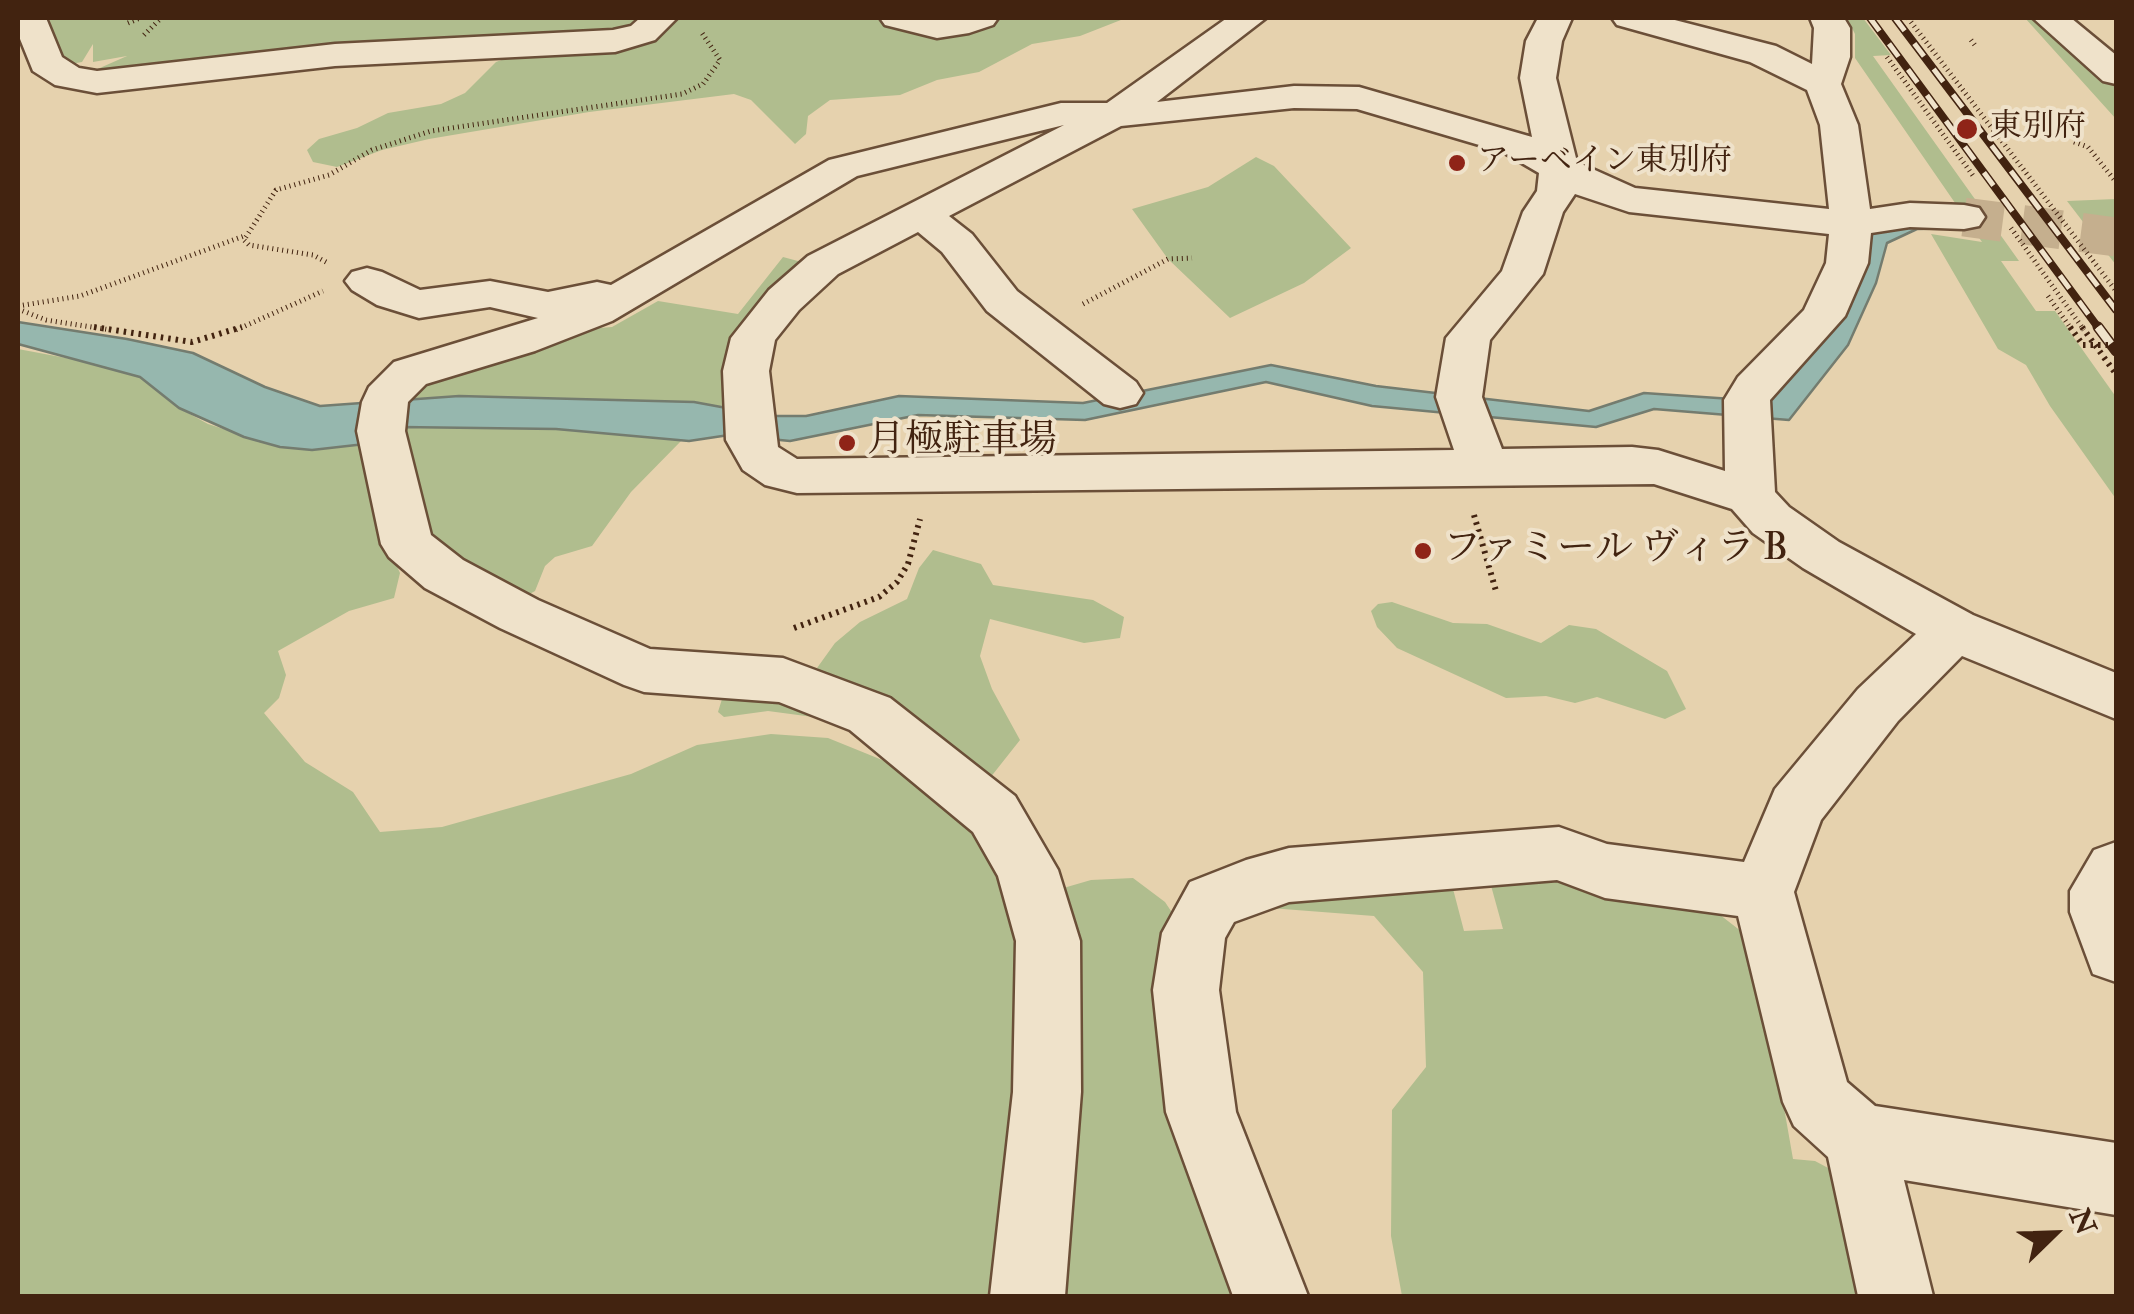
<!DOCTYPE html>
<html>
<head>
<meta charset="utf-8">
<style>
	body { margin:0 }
	#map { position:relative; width:2134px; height:1314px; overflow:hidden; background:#e6d2ae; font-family:"IM FELL Double Pica",serif }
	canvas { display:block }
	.frame { position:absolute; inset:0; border:20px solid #422310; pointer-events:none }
	.north { position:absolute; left:2004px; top:1184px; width:100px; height:100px; -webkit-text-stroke:8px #efe2ca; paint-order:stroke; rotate:67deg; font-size:28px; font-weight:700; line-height:40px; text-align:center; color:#422310 }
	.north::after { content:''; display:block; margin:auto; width:35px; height:45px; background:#422310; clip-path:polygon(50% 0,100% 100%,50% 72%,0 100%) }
</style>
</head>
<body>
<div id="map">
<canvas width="2134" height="1314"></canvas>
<div class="frame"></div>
<div class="north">N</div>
</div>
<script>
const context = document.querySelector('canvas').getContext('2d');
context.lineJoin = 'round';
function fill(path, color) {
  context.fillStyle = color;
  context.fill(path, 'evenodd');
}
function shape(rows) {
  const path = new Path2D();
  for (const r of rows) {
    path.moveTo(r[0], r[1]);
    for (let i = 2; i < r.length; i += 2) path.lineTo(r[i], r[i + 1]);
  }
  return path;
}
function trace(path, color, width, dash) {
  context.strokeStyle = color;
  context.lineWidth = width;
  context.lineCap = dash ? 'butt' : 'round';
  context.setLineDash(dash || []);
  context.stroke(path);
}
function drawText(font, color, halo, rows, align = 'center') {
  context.font = font + ' "IM FELL Double Pica","Noto Serif JP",serif';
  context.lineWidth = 8;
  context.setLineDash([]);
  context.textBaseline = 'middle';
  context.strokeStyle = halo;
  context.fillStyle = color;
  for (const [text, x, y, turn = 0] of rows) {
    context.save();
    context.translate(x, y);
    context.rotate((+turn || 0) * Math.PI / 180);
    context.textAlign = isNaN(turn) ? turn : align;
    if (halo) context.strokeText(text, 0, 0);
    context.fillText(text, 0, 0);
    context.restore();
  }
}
const green = shape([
	[49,18,649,18,630,32,93,71,127,56,93,62,93,44,82,62,71,64,60,57],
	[669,18,874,18,923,31,983,25,1000,18,1126,18,1080,36,1032,44,979,72,937,80,900,95,830,100,808,116,806,134,795,144,751,100,734,94,589,112,429,139,382,150,337,167,313,162,307,150,319,139,357,128,388,113,441,104,465,93,496,62,531,49,653,37],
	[1847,18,1863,18,1891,55,1873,56,2019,261,2001,261,2036,311,2055,311,2116,397,2116,499,2050,406,2026,365,1998,349,1931,234,1982,242,1855,58,1855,34],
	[2025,18,2035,18,2116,86,2116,119],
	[1256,157,1274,166,1351,248,1304,283,1230,318,1168,259,1132,209,1208,187],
	[2116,199,2116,232,2109,232,2116,250,2116,265,2067,201],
	[783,257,809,264,725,407,694,402,459,396,406,399,405,391,575,330,612,327,658,301,738,314],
	[18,349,109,366,140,377,179,408,208,424,280,447,312,450,365,444,393,558,400,573,394,598,349,611,278,651,286,675,279,698,264,713,305,762,353,792,380,832,442,827,631,774,697,745,771,734,828,738,902,768,974,831,993,864,1007,905,1015,949,1018,1036,997,1296,18,1296],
	[401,427,556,429,682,440,631,492,592,546,555,557,545,566,535,591,519,600,461,572,417,524],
	[933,550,981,564,993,585,1093,600,1124,617,1120,638,1084,643,990,619,980,656,992,689,1020,740,986,783,817,668,835,643,860,622,907,599,919,568],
	[1392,602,1453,623,1487,624,1541,643,1569,625,1596,629,1667,671,1686,709,1665,719,1597,697,1575,703,1546,696,1506,698,1397,648,1377,627,1371,611,1378,604],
	[742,690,866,724,768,711,724,717,718,712,722,699],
	[1133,878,1165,902,1175,917,1189,1156,1240,1296,1058,1296,1072,1167,1060,889,1091,880],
	[1538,879,1561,881,1608,897,1715,911,1755,942,1793,1159,1815,1161,1830,1169,1841,1182,1860,1224,1874,1296,1402,1296,1391,1236,1392,1110,1426,1067,1423,972,1374,916,1244,906,1452,885,1464,931,1503,929,1490,882]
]);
const water = shape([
	[1965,219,1969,228,1917,229,1887,243,1876,283,1848,345,1789,420,1654,409,1596,427,1372,406,1266,382,1085,420,918,415,790,441,729,435,689,441,556,429,401,427,365,444,312,450,280,447,244,437,179,408,140,377,18,344,18,322,127,339,193,353,265,387,320,406,459,396,694,402,770,416,806,416,899,396,1083,403,1271,365,1376,386,1589,411,1644,393,1732,399,1869,233,1890,224,1965,219]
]);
const minorTunnel = shape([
	[1964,217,2116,237]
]);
const pathFar1 = shape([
	[1908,18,2116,291],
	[128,23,140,18],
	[144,35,161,18],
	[1971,40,1977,48],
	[1887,57,1974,177],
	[2074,142,2088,147,2116,182],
	[2011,228,2084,330],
	[326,262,313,255,249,245,244,240,276,190,329,175,372,150,431,131,682,94,703,84,720,60,702,33],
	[2048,296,2072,330],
	[1083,304,1168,259,1192,258],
	[18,306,80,296,244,236],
	[18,309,46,320,111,330],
	[236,330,323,291]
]);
const path = shape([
	[94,327,192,342,242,327],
	[2070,327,2083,345],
	[2082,327,2116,374],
	[1474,515,1496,591],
	[794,628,879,597,897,582,908,564,920,519]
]);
const minor = shape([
	[18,18,46,18,62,57,79,68,97,71,335,44,613,30,631,26,640,18,677,18,655,40,615,52,335,66,97,93,55,85,33,71,18,34,18,18],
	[880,18,998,18,993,25,969,33,937,38,885,25,880,18],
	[1227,18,1266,18,1157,102,1294,86,1359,87,1532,137,1520,78,1526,41,1538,18,1572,18,1562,41,1556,78,1577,162,1635,188,1829,209,1820,125,1807,90,1750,62,1617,25,1612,18,1667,18,1776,46,1812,64,1814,28,1810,18,1844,18,1850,28,1850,57,1841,84,1858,125,1870,209,1910,203,1964,205,1979,208,1985,217,1979,226,1964,229,1910,227,1871,233,1868,263,1845,316,1770,400,1775,492,1789,507,1839,542,1973,615,2116,673,2116,719,1962,656,1898,721,1821,820,1794,892,1847,1082,1875,1106,2116,1143,2116,1215,1904,1180,1933,1296,1858,1296,1828,1157,1794,1126,1783,1102,1738,916,1605,898,1557,880,1289,902,1234,922,1225,938,1219,990,1236,1112,1308,1296,1233,1296,1166,1112,1153,990,1162,933,1190,882,1246,860,1289,848,1559,827,1607,844,1744,862,1775,789,1858,689,1916,634,1803,568,1753,533,1732,509,1654,484,797,493,765,485,743,470,726,440,723,371,731,338,769,290,808,256,1064,125,857,176,612,321,535,351,426,384,408,402,405,431,431,535,463,560,538,600,650,649,783,658,890,698,1015,796,1058,870,1080,941,1081,1092,1065,1296,990,1296,1013,1092,1016,941,998,876,973,832,850,730,779,702,644,692,624,685,500,628,425,588,389,557,381,544,357,431,362,402,369,387,394,362,538,318,490,307,419,318,377,305,352,290,345,281,352,272,367,268,382,272,420,290,490,281,548,292,597,282,611,285,829,160,1061,103,1107,103,1227,18],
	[1294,108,1357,109,1503,152,1539,173,1537,191,1523,212,1502,271,1446,338,1436,397,1454,450,797,459,778,447,769,371,775,340,799,310,838,274,918,232,942,252,987,311,1104,404,1120,408,1136,404,1143,393,1136,382,1017,291,972,234,949,216,1121,126,1294,108],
	[1575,194,1629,212,1829,234,1826,263,1804,310,1738,377,1724,400,1725,471,1658,450,1632,447,1502,449,1482,397,1490,340,1543,274,1563,212,1575,194],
	[2033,18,2071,18,2116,55,2116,84,2103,81,2033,18],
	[2116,842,2116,982,2093,974,2070,912,2070,891,2094,850,2116,842]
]);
const railFar1 = shape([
	[1870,18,2100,330],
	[1895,18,2116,310]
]);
const rail = shape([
	[2098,327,2116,351]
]);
const pathBridge = shape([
	[2083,345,2116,345]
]);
const markers = [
	[1967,129,12,"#8f2418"],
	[1457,163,10,"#8f2418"],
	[847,443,10,"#8f2418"],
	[1423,551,10,"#8f2418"]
];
const farPoinames = [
	["東別府",1990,129],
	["アーベイン東別府",1477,163]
];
const poiNames = [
	["月極駐車場",867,443],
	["ファミール ヴィラ B",1443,551]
];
fill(green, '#b0bd8e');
fill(water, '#96b7ae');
trace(water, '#747c6f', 2.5);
trace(minorTunnel, '#c5af8e', 39, [39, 20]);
trace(minor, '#6b4f38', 5);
trace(pathFar1, '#422310', 5, [1, 4]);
trace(path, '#422310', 6, [2.5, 5]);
fill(minor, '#efe2ca');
trace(railFar1, '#422310', 8);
trace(rail, '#422310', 11);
trace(railFar1, '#efe2ca', 5, [16]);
trace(rail, '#efe2ca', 8, [21]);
trace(pathBridge, '#422310', 6, [2.5, 5]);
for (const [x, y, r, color] of markers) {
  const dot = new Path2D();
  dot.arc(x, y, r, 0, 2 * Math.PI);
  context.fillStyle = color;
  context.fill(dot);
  trace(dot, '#efe2ca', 4);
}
drawText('32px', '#422310', '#efe2ca', farPoinames, 'left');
drawText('38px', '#422310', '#efe2ca', poiNames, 'left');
</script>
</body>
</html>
